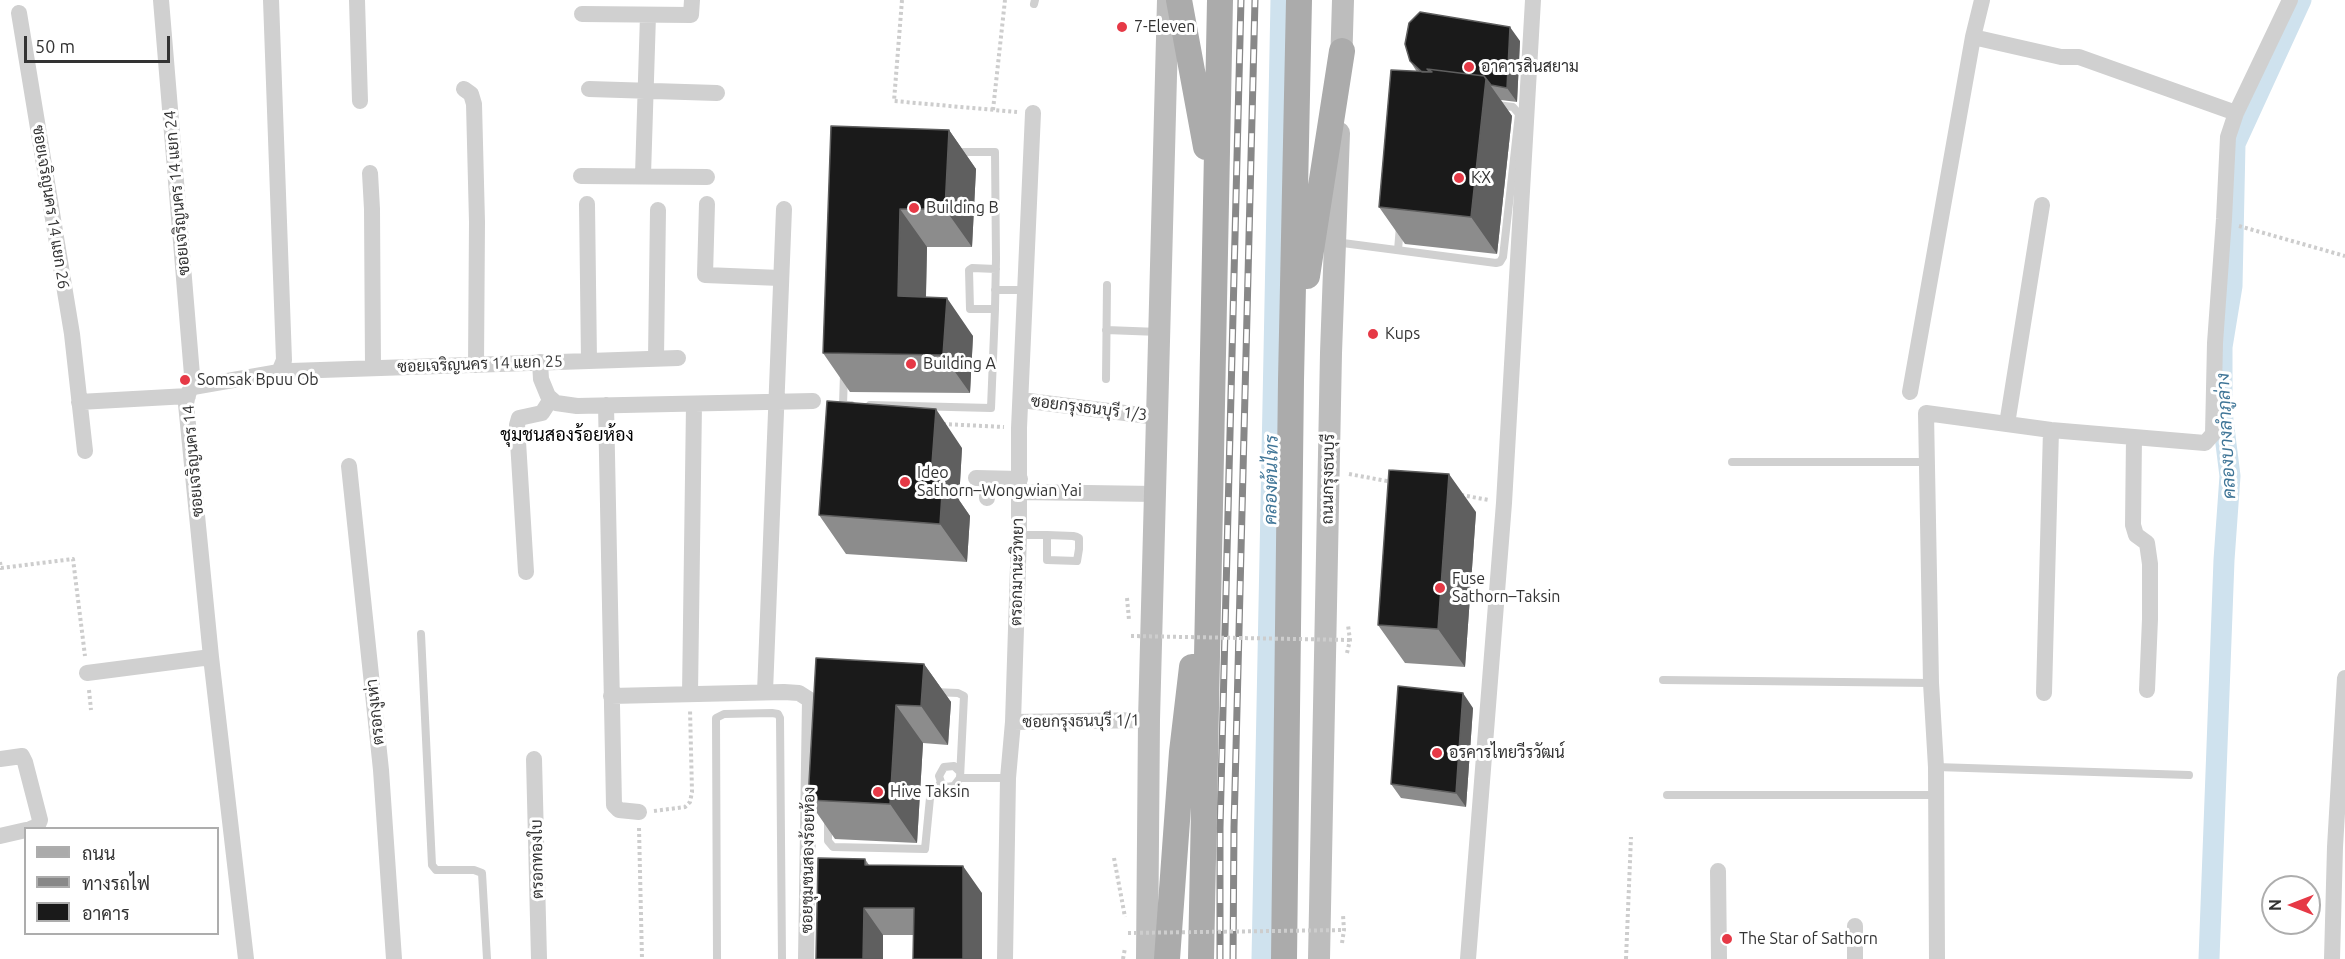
<!DOCTYPE html>
<html>
<head>
<meta charset="utf-8">
<style>
	body { margin:0 }
	#map { position:relative; width:2345px; height:959px; overflow:hidden; background:#fff; font-family:Ubuntu,Sarabun,sans-serif }
	canvas { display:block }
	.legend { position:absolute; left:24px; top:827px; width:195px; height:108px; box-sizing:border-box; background:#fff; border:2px solid #adadad; margin:0; padding:8px 10px; list-style:none; font-size:18px; color:#333 }
	.legend li { display:flex; align-items:center; gap:12px; height:30px }
	.legend b { width:30px; border:2px solid #adadad }
	.north { position:absolute; left:2261px; top:875px; width:60px; height:60px; box-sizing:border-box; background:#fff; border:2px solid #adadad; border-radius:50%; rotate:270deg; font-size:16px; font-weight:700; line-height:24px; text-align:center; color:#333 }
	.north::after { content:''; display:block; margin:auto; width:21px; height:27px; background:#e63946; clip-path:polygon(50% 0,100% 100%,50% 72%,0 100%) }
	.scale { position:absolute; left:24px; top:36px; width:146px; height:27px; box-sizing:border-box; border:3px solid #333; border-top:0; padding-left:8px; font-size:18px; line-height:21px; white-space:nowrap; color:#333; -webkit-text-stroke:4px #fff; paint-order:stroke }
</style>
</head>
<body>
<div id="map">
<canvas width="2345" height="959"></canvas>
<ul class="legend">
<li><b style="height:8px;background:#ababab"></b>ถนน</li>
<li><b style="height:8px;background:#888"></b>ทางรถไฟ</li>
<li><b style="height:16px;background:#1a1a1a"></b>อาคาร</li>
</ul>
<div class="north">N</div>
<div class="scale">50 m</div>
</div>
<script>
const context = document.querySelector('canvas').getContext('2d');
context.lineJoin = 'round';
function shape(rows) {
  const path = new Path2D();
  for (const r of rows) {
    path.moveTo(r[0], r[1]);
    for (let i = 2; i < r.length; i += 2) path.lineTo(r[i], r[i + 1]);
  }
  return path;
}
function trace(path, color, width, dash) {
  context.strokeStyle = color;
  context.lineWidth = width;
  context.lineCap = dash ? 'butt' : 'round';
  context.setLineDash(dash || []);
  context.stroke(path);
}
function fill(path, color) {
  context.fillStyle = color;
  context.fill(path, 'evenodd');
}
function drawText(font, color, halo, rows, align = 'center') {
  context.font = font + ' Ubuntu,Sarabun,sans-serif';
  context.lineWidth = 6;
  context.setLineDash([]);
  context.textBaseline = 'middle';
  context.strokeStyle = halo;
  context.fillStyle = color;
  for (const [text, x, y, turn = 0] of rows) {
    context.save();
    context.translate(x, y);
    context.rotate((+turn || 0) * Math.PI / 180);
    context.textAlign = isNaN(turn) ? turn : align;
    if (halo) context.strokeText(text, 0, 0);
    context.fillText(text, 0, 0);
    context.restore();
  }
}
const canal = shape([
	[1262,959,1281,0],
	[2209,959,2224,560,2230,476,2222,412,2222,347,2232,286,2235,144,2301,0]
]);
const path = shape([
	[902,0,894,101,1017,112],
	[993,110,1005,0],
	[2239,226,2345,256],
	[943,424,1004,427],
	[1349,474,1392,482],
	[1461,495,1489,500],
	[0,562,1,568,73,559,85,656],
	[1127,598,1129,620],
	[1347,653,1350,640,1348,625],
	[89,690,91,710],
	[654,811,685,807,690,802,692,792,690,709],
	[639,828,642,959],
	[1114,858,1125,917],
	[1342,943,1344,930,1343,915],
	[1123,959,1125,948],
	[1626,959,1631,837]
]);
const lane = shape([
	[1034,4,1035,0],
	[953,152,995,152,996,259,995,309,970,309,969,270,972,268,996,269],
	[1335,242,1496,263,1500,262,1503,257,1519,114,1513,107,1497,105],
	[1398,250,1400,226],
	[995,290,1025,290],
	[1106,330,1159,332],
	[844,374,843,405,851,405],
	[1106,379,1107,285],
	[870,405,991,408,995,309],
	[1732,462,1927,462],
	[1019,535,1047,535,1073,536,1077,537,1079,538,1079,549,1077,561,1047,560,1047,535],
	[421,634,432,865,436,870,474,870,482,873,487,959],
	[1663,680,1931,683],
	[934,692,958,693,964,696,960,778,954,786,946,787,941,782,939,776,944,767,954,766,959,771],
	[1936,767,2189,775],
	[960,778,1008,778],
	[1667,795,1936,795],
	[828,819,828,841,833,847,925,849,930,798,941,782],
	[717,959,716,718,724,714,772,713,778,714,780,718,782,959]
]);
const street = shape([
	[161,0,193,387],
	[357,0,360,101],
	[19,13,72,334,85,451],
	[582,14,691,15,692,0],
	[1973,37,2061,57,2079,57,2236,113],
	[464,89,471,94,474,104,477,222,476,365],
	[589,89,717,93],
	[370,173,372,209,373,368],
	[643,175,648,15],
	[581,176,707,177],
	[587,204,589,361],
	[707,204,705,275,780,278],
	[656,358,658,210],
	[540,362,541,379,548,396,556,403,577,406,813,401],
	[283,368,291,371,678,358],
	[1910,392,1973,37,1982,0],
	[1021,400,1157,417],
	[79,402,188,396],
	[606,405,614,805,619,810,639,812],
	[2007,424,2042,205],
	[2134,437,2133,525,2136,535,2147,543,2150,564,2150,619,2147,690],
	[349,466,381,770,394,959],
	[976,478,1020,479],
	[1019,492,1155,494],
	[987,498,988,479],
	[526,572,517,425,519,418,542,413,551,399],
	[87,673,211,657],
	[765,692,784,209],
	[2044,693,2051,430],
	[690,694,694,404],
	[611,696,784,692,799,693,810,700,806,959],
	[1013,722,1149,720],
	[0,759,22,756,25,762,40,820,37,827,32,828],
	[534,759,539,959],
	[0,836,26,830],
	[1718,871,1719,959],
	[1855,926,1855,959],
	[246,959,211,657,186,404,188,393,193,387,279,372,284,360,271,0],
	[1005,959,1008,778,1013,722,1019,535,1019,428,1033,113],
	[1468,959,1504,503,1533,0],
	[1937,959,1936,767,1931,683,1926,413,2051,430,2205,443,2213,434,2215,343,2224,219,2228,137,2236,113,2290,0],
	[2332,959,2335,847,2345,678]
]);
const secondary = shape([
	[1341,67,1343,0],
	[1147,959,1149,720,1168,0],
	[1319,959,1331,353,1339,133]
]);
const primary = shape([
	[1179,0,1206,147],
	[1307,276,1342,51],
	[1167,959,1182,752,1192,667],
	[1201,959,1220,0],
	[1284,959,1291,380,1299,0]
]);
const rail = shape([
	[1220,959,1220,828,1241,0],
	[1233,959,1234,827,1255,0]
]);
const pathBridge = shape([
	[1131,636,1350,640],
	[1128,933,1344,930]
]);
const wall = shape([
	[1520,41,1517,102,1501,100,1512,116,1497,254,1405,244,1379,207,1417,72,1410,61],
	[831,126,949,130,976,169,972,247,927,247,926,297,973,336,970,393,850,392,823,353],
	[962,448,959,500,970,516,967,562,846,554,819,515],
	[1476,512,1465,667,1405,663,1378,625],
	[924,664,951,702,948,745,923,743,917,843,835,839,808,800],
	[1473,708,1466,807,1401,798,1391,784],
	[865,859,869,865,982,893,982,959,913,959,913,935,883,935,883,959,816,959]
]);
const shadedWall = shape([
	[1510,27,1520,41,1517,102,1507,88],
	[1486,79,1512,116,1497,254,1471,217],
	[949,130,976,169,972,247,945,209],
	[900,209,927,247,925,334,898,296],
	[947,298,973,336,970,393,943,355],
	[936,409,962,448,959,500,970,516,967,562,940,524,931,477],
	[1449,474,1476,512,1465,667,1438,629],
	[924,664,951,702,948,745,921,706],
	[1463,693,1473,708,1466,807,1456,793],
	[896,705,923,743,917,843,890,804],
	[963,866,982,893,982,959,963,959],
	[864,908,883,935,883,959,863,959]
]);
const building = shape([
	[1420,12,1510,27,1507,88,1491,85,1484,76,1427,69,1430,72,1422,72,1410,61,1405,44,1409,23,1420,12],
	[1427,69,1484,76,1486,79,1471,217,1379,207,1391,70,1432,72,1427,69],
	[831,126,949,130,945,209,900,209,898,296,947,298,943,355,823,353,831,126],
	[827,401,936,409,931,477,943,478,940,524,819,515,827,401],
	[1389,470,1449,474,1438,629,1378,625,1389,470],
	[816,658,924,664,921,706,896,705,890,804,808,800,816,658],
	[1398,686,1463,693,1456,793,1391,784,1398,686],
	[818,858,865,859,865,865,963,866,963,959,913,959,914,908,864,908,863,959,816,959,818,858]
]);
const markers = [
	[1122,27,6,"#e63946"],
	[1469,67,6,"#e63946"],
	[1459,178,6,"#e63946"],
	[914,208,6,"#e63946"],
	[1373,334,6,"#e63946"],
	[911,364,6,"#e63946"],
	[185,380,6,"#e63946"],
	[905,482,6,"#e63946"],
	[1440,588,6,"#e63946"],
	[1437,753,6,"#e63946"],
	[878,792,6,"#e63946"],
	[1727,939,6,"#e63946"]
];
const poiNames = [
	["7-Eleven",1134,27],
	["อาคารสินสยาม",1481,67],
	["KX",1471,178],
	["Building B",926,208],
	["Kups",1385,334],
	["Building A",923,364],
	["Somsak Bpuu Ob",197,380],
	["Ideo",917,473],
	["Sathorn–Wongwian Yai",917,491],
	["Fuse",1452,579],
	["Sathorn–Taksin",1452,597],
	["อรคารไทยวีรวัฒน์",1449,753],
	["Hive Taksin",890,792],
	["The Star of Sathorn",1739,939]
];
const streetNames = [
	["ซอยเจริญนคร 14 แยก 24",177,193,-95],
	["ซอยเจริญนคร 14 แยก 26",51,207,81],
	["ซอยเจริญนคร 14 แยก 25",480,364,-2],
	["ซอยกรุงธนบุรี 1/3",1089,408,7],
	["ซอยเจริญนคร 14",193,461,-95],
	["ถนนกรุงธนบุรี",1328,479,-89],
	["ตรอกมานะวิทยา",1017,572,-89],
	["ตรอกงูเห่า",375,712,-96],
	["ซอยกรุงธนบุรี 1/1",1081,721,-1],
	["ตรอกทองใบ",537,859,-91],
	["ซอยชุมชนสองร้อยห้อง",808,860,-89]
];
const neighbourhoodNames = [
	["ชุมชนสองร้อยห้อง",567,435]
];
const waterNames = [
	["คลองบางลำภูล่าง",2226,436,-93],
	["คลองต้นไทร",1271,480,-89]
];
trace(canal, '#cfe2ee', 21);
trace(path, '#cdcdcd', 4, [3, 3]);
trace(lane, '#d0d0d0', 8);
trace(street, '#d0d0d0', 16);
trace(secondary, '#bdbdbd', 22);
trace(primary, '#ababab', 26);
trace(rail, '#888', 7);
trace(rail, '#fff', 4.5, [14]);
trace(pathBridge, '#cdcdcd', 4, [3, 3]);
fill(wall, '#8c8c8c');
fill(shadedWall, '#5f5f5f');
fill(building, '#1a1a1a');
trace(building, '#5f5f5f', 1.5);
for (const [x, y, r, color] of markers) {
  const dot = new Path2D();
  dot.arc(x, y, r, 0, 2 * Math.PI);
  context.fillStyle = color;
  context.fill(dot);
  trace(dot, '#fff', 2);
}
drawText('16px', '#333', '#fff', poiNames, 'left');
drawText('16px', '#333', '#fff', streetNames);
drawText('18px', '#000', '#fff', neighbourhoodNames);
drawText('italic 18px', '#3f7597', '#fff', waterNames);
</script>
</body>
</html>
